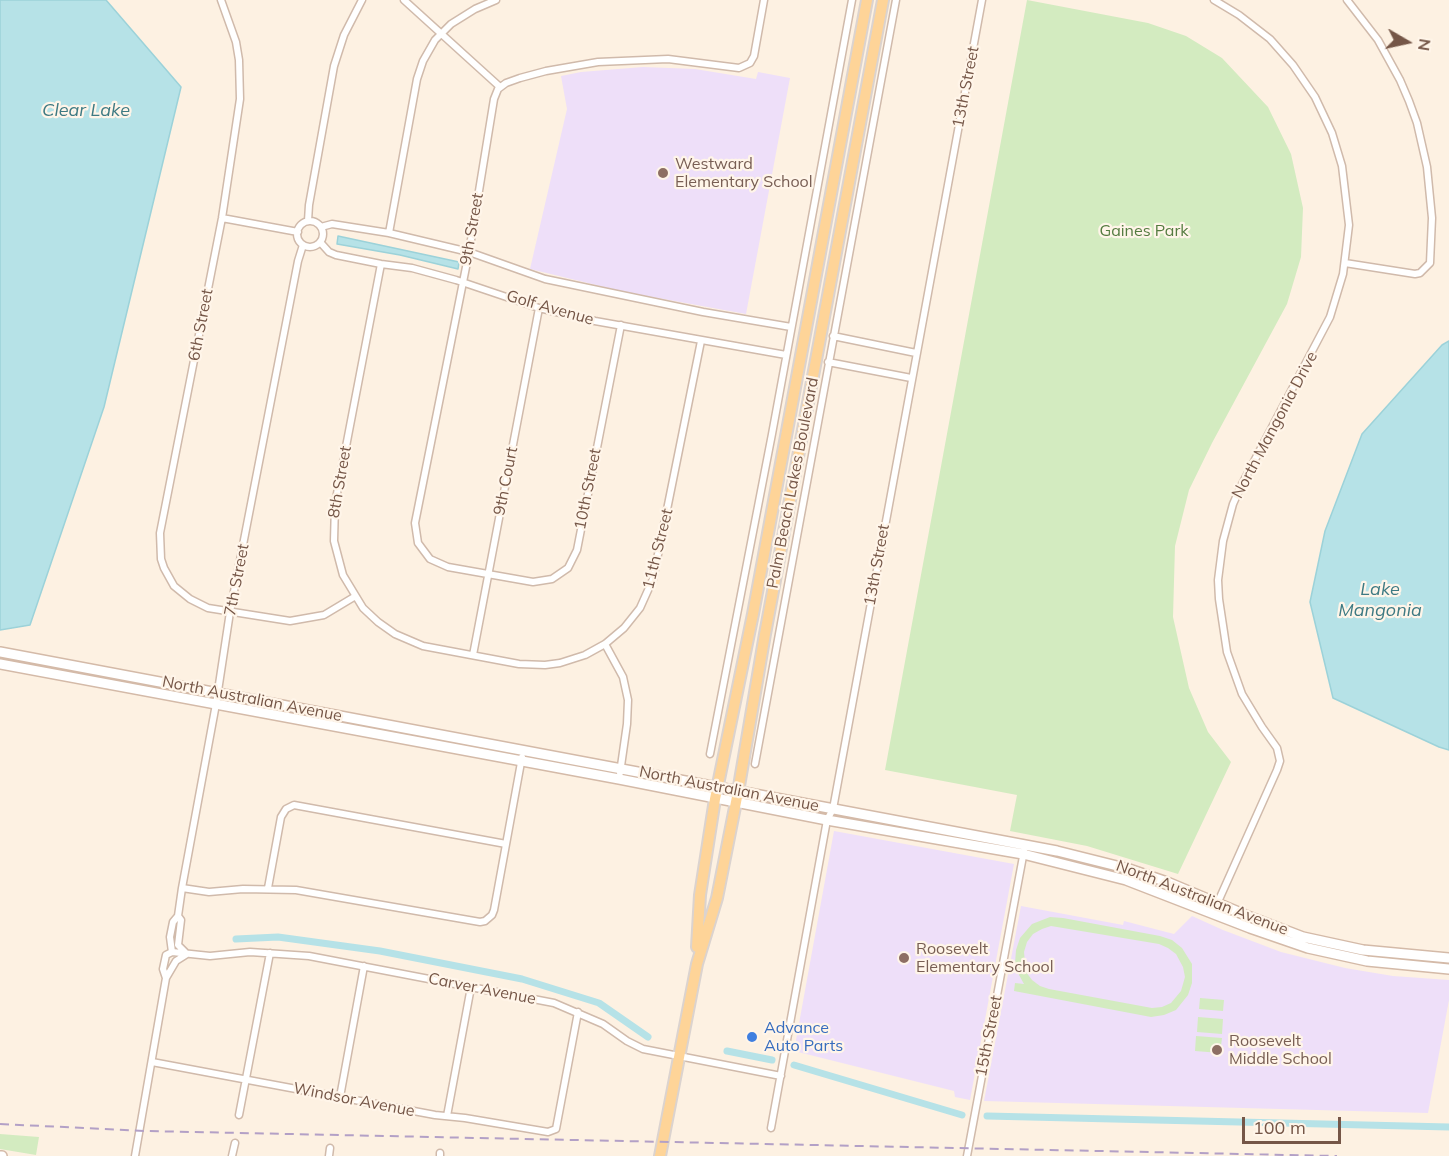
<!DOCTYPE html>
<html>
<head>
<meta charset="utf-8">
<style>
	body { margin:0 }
	#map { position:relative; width:1449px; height:1156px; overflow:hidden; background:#fdf1e2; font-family:Mulish,sans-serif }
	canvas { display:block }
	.north { position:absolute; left:1377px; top:12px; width:60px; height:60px; -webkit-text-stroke:4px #fff5e9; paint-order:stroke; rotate:99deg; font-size:16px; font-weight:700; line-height:24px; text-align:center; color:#755647 }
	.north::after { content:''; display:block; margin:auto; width:21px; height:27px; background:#755647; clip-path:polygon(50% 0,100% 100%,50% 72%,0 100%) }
	.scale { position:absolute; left:1242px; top:1117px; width:99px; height:27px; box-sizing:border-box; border:3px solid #755647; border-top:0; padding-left:8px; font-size:18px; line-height:21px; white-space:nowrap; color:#755647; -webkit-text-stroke:4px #fff5e9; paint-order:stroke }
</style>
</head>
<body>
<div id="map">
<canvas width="1449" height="1156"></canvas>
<div class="north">N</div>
<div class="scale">100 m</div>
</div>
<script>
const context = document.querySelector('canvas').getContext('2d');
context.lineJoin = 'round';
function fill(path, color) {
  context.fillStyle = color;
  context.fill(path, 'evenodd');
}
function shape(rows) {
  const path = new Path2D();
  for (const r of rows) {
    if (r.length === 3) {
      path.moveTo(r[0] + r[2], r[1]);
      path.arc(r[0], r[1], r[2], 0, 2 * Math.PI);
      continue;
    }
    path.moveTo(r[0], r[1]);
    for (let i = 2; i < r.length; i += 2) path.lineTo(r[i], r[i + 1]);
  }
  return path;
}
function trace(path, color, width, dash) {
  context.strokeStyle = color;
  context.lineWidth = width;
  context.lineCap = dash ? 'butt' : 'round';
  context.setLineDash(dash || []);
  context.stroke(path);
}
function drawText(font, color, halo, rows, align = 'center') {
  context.font = font + ' Mulish,sans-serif';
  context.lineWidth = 4.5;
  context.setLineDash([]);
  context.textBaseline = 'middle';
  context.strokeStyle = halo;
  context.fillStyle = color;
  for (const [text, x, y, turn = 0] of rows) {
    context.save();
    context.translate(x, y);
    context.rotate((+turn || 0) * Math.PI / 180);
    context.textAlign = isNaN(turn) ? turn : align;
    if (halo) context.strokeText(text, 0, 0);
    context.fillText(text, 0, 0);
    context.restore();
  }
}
const education = shape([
	[643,67,695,69,756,79,758,72,790,78,746,314,625,292,530,269,567,109,561,76,581,72],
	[834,831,1014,864,970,1100,955,1097,954,1091,794,1051],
	[1021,906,1123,925,1124,921,1174,934,1192,916,1223,930,1281,952,1345,968,1393,976,1449,980,1449,1000,1428,1113,984,1101]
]);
const green = shape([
	[1027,0,1148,23,1186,36,1222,58,1268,107,1291,154,1303,208,1301,257,1287,304,1212,443,1189,490,1175,546,1173,617,1189,688,1208,732,1231,762,1178,874,1087,846,1010,831,1017,795,885,770],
	[1050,917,1063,918,1160,936,1172,940,1182,948,1192,964,1192,983,1188,995,1176,1010,1164,1015,1151,1017,1014,991,1015,983,1024,984,1019,975,1015,963,1016,950,1020,938,1032,924],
	[1051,926,1159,944,1168,948,1176,954,1183,967,1185,977,1181,991,1171,1003,1162,1007,1152,1008,1049,989,1040,986,1032,980,1026,972,1024,952,1027,942,1033,934,1042,929],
	[1200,998,1224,1000,1223,1011,1199,1009],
	[1198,1017,1223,1019,1222,1034,1197,1032],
	[1196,1036,1222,1038,1220,1053,1195,1051],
	[0,1134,39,1137,36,1155,0,1149]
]);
const water = shape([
	[0,0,106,0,181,87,104,407,30,625,0,630,0,0],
	[338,236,459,262,458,269,400,255,337,244,338,236],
	[1449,341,1449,750,1439,747,1333,698,1310,602,1325,531,1362,434,1442,345,1449,341]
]);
const canal = shape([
	[236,939,278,937,380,951,522,979,599,1003,648,1037],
	[727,1051,772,1060],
	[794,1065,962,1115],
	[987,1116,1449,1127]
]);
const street = shape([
	[221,0,236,42,239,60,240,99,222,218,160,533,161,559,164,568,174,586,190,599,208,608,290,621,324,615,354,597],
	[404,0,500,87],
	[222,218,298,232],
	[308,221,309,205,334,66,344,35,362,0],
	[310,234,13],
	[321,227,332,224,389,233,469,252,545,279,703,312,791,327],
	[389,233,417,79,423,61,435,40,451,24,475,9,496,0],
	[320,242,329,252,336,255,381,264,412,268,456,280,539,308,595,321,786,355],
	[1345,263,1415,274,1420,273,1430,263,1432,218,1427,167,1417,123,1409,101,1400,80,1378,40,1347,0],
	[381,264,335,504,334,541,343,575,363,608,378,622,395,634,423,646,519,664,545,665,560,663,585,655,605,644,624,628,640,608,653,579,701,341],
	[621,325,577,550,568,568,552,579,533,582,448,567,430,559,418,543,415,523,469,252,494,99,498,89,506,83,520,78,546,71,598,62,668,59,739,68,750,63,754,56,764,0],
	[833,336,916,353],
	[828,362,911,378],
	[605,644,623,677,628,700,627,724,620,773],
	[473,655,539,308],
	[710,754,772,434,852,0],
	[755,764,896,0],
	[182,888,209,892,243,889,296,890,480,922,485,921,492,915,494,910,522,757],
	[268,888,281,817,286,809,294,805,506,844],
	[1213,913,1277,770,1280,761,1277,748,1262,727,1242,694,1227,652,1219,599,1218,580,1223,541,1233,504,1241,486,1330,317,1343,274,1349,225,1342,166,1332,133,1315,97,1293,65,1270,39,1239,15,1214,0],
	[172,952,210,956,250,952,309,956,554,1003,603,1024,627,1041,643,1049,781,1076],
	[172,952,170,937,173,922,178,916],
	[166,978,163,969,166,955,172,952],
	[152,1062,435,1115,465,1118,548,1132,556,1129,578,1012],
	[340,1097,364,966],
	[239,1115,270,953],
	[447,1116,471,987],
	[771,1128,827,820,833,809,982,0],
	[135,1156,166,978,176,961,187,954,178,945,181,920,178,916,182,888,216,704,230,612,298,261,303,245],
	[232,1156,235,1143],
	[329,1156,330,1148],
	[440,1156,440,1153],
	[967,1156,1024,851]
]);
const secondary = shape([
	[0,652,1057,851,1129,869,1167,882,1248,916,1303,937,1363,950,1449,958],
	[0,664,619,779,827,820,1023,854,1126,880,1250,928,1308,948,1367,961,1449,969],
	[0,1156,2,1156]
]);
const primary = shape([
	[697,947,700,895,715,799,753,614,867,0],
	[660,1156,697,964,717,898,738,792,765,634,883,0]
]);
const rail = shape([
	[0,1124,146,1131,1337,1156]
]);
const markers = [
	[663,173,6,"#8d6e63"],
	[904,958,6,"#8d6e63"],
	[752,1037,6,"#3f7fe0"],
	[1217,1050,6,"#8d6e63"]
];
const streetNames = [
	["13th Street",966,87,-79],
	["9th Street",472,229,-80],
	["Golf Avenue",550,308,16],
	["6th Street",201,325,-79],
	["North Mangonia Drive",1275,425,-62],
	["9th Court",506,481,-79],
	["8th Street",340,482,-80],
	["Palm Beach Lakes Boulevard",793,483,-79],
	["10th Street",588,489,-79],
	["11th Street",658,549,-76],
	["13th Street",877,565,-80],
	["7th Street",237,580,-79],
	["North Australian Avenue",252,699,11],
	["North Australian Avenue",729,789,11],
	["North Australian Avenue",1202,898,21],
	["Carver Avenue",482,989,11],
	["15th Street",989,1036,-79],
	["Windsor Avenue",354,1100,11]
];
const educationNames = [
	["Westward",675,164],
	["Elementary School",675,182],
	["Roosevelt",916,949],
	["Elementary School",916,967],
	["Roosevelt",1229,1041],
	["Middle School",1229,1059]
];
const parkNames = [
	["Gaines Park",1144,231]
];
const shopNames = [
	["Advance",764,1028],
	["Auto Parts",764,1046]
];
const waterNames = [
	["Clear Lake",86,111],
	["Lake",1380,590],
	["Mangonia",1380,611]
];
fill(education, '#eedff9');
fill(green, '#d3ebc0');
fill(water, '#b6e2e7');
trace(water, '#9cd2d9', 1.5);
trace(canal, '#b6e2e7', 7);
trace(street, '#d0baab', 9);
trace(secondary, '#d4baa8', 12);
trace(primary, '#dbd3cf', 14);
trace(street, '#fff', 6);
trace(secondary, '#fff', 9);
trace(primary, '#fed498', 10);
trace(rail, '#b3a0c6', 2, [9, 6]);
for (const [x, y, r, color] of markers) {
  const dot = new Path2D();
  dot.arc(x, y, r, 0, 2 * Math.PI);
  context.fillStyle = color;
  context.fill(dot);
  trace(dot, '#fff5e9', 2);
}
drawText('16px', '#755647', '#fff5e9', streetNames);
drawText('16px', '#785e54', '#fff5e9', educationNames, 'left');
drawText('16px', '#547b3f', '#fff5e9', parkNames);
drawText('16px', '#366cbe', '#fff5e9', shopNames, 'left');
drawText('italic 18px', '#3e7a83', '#fff5e9', waterNames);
</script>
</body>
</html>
